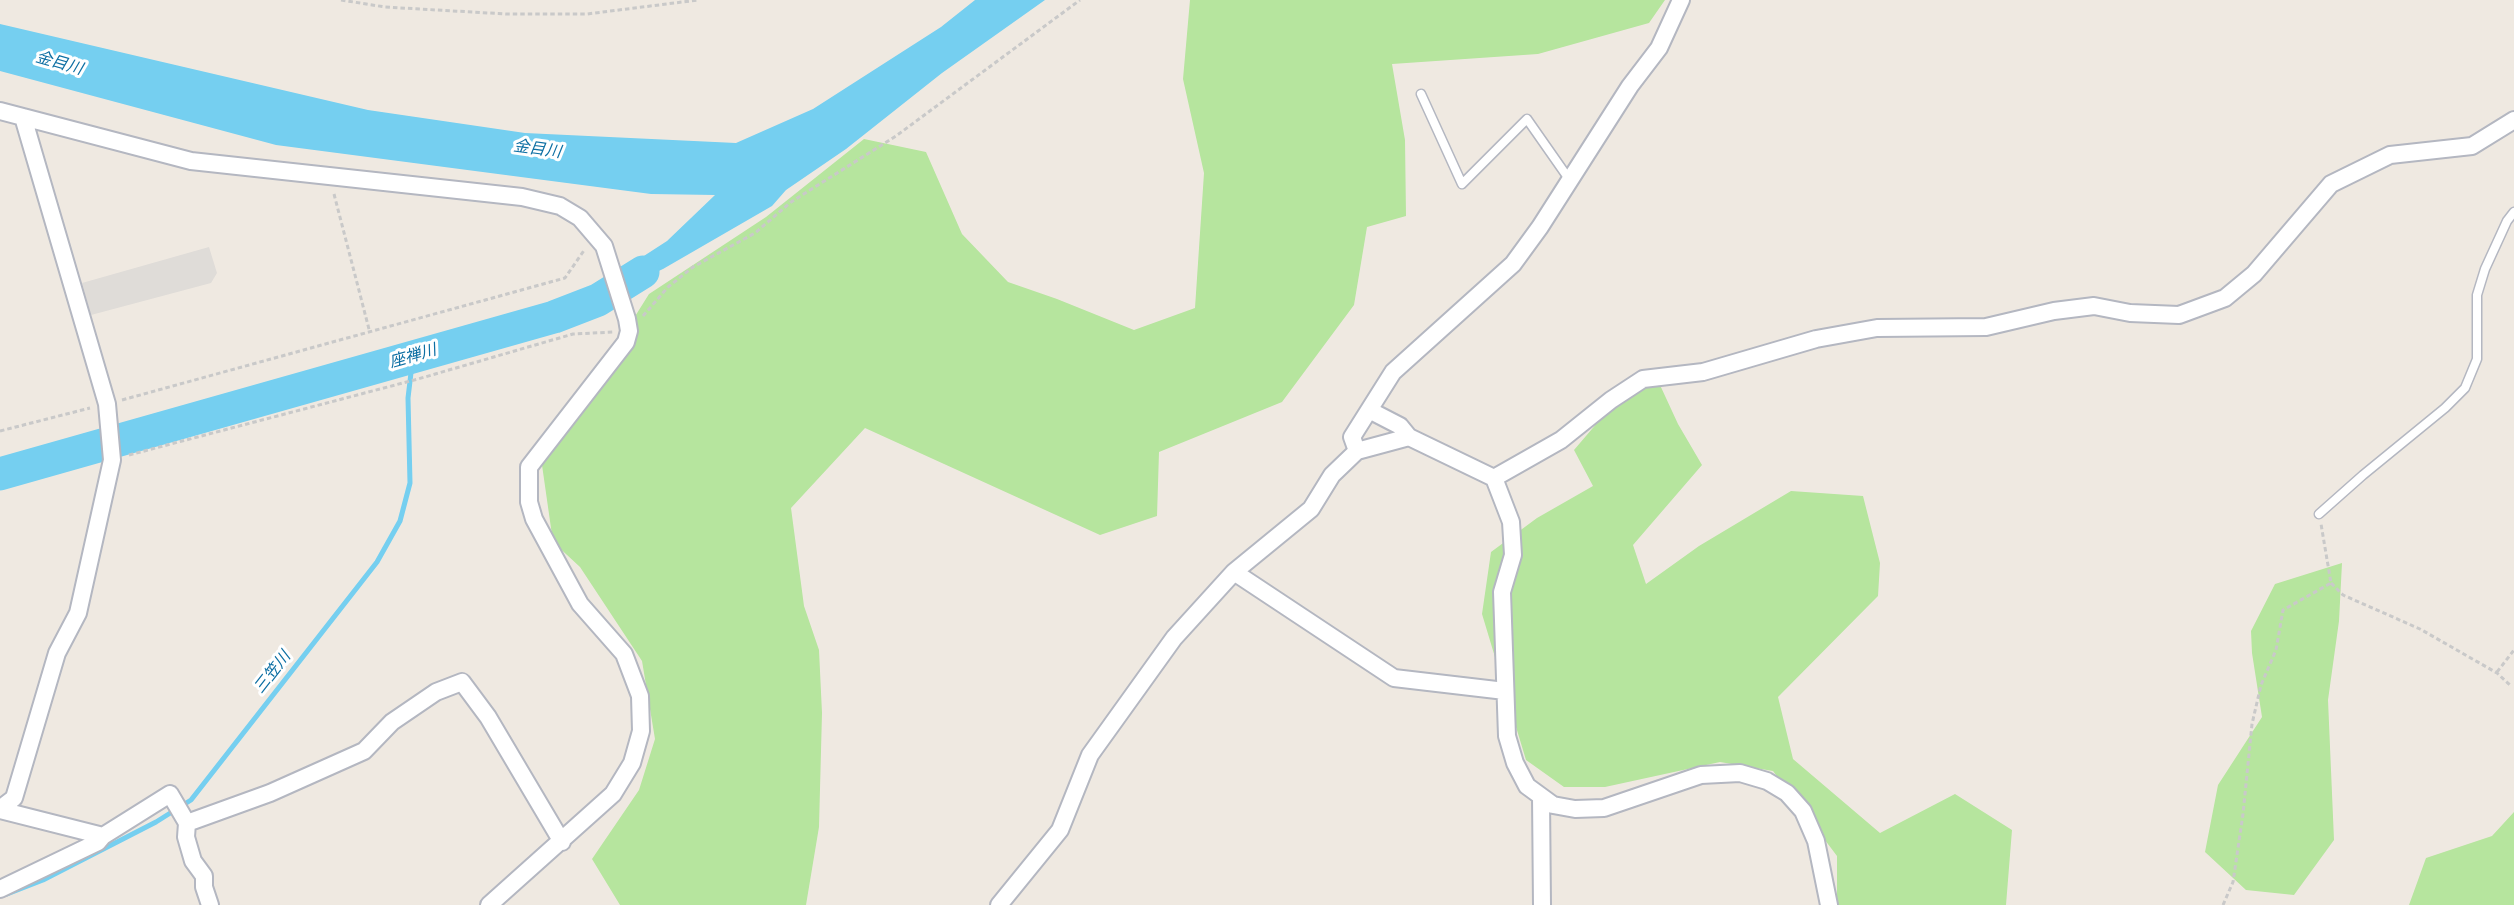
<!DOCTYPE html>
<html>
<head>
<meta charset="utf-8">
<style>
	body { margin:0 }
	canvas { display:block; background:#efe9e1 }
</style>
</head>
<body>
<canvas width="2514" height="905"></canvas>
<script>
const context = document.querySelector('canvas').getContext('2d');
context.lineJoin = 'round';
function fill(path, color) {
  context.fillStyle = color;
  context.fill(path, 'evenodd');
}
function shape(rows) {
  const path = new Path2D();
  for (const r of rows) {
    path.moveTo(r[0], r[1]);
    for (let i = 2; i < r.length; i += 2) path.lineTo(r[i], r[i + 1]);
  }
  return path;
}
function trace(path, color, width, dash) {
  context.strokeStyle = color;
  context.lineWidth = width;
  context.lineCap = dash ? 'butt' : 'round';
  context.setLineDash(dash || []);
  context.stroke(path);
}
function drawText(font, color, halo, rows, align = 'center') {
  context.font = font + ' "Titillium Web","Noto Sans JP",sans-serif';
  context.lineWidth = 6;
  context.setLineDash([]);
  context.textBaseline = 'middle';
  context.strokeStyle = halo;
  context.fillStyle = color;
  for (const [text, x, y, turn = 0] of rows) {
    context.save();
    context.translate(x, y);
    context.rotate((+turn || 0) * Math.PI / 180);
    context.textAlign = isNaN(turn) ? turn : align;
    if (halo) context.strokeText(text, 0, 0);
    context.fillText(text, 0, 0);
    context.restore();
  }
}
const green = shape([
	[1190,0,1665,0,1649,23,1538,54,1392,64,1405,140,1406,216,1367,227,1354,305,1282,402,1159,452,1157,516,1100,535,865,428,791,508,804,606,819,650,822,713,819,827,806,905,620,905,592,859,639,790,655,739,642,661,580,567,553,542,542,465,649,294,766,217,864,139,926,152,962,234,1008,282,1057,299,1134,330,1195,308,1204,173,1183,79],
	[1660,385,1678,424,1702,465,1633,545,1646,584,1699,546,1791,491,1863,496,1880,563,1878,596,1778,697,1793,759,1880,833,1955,794,2012,830,2006,905,1837,905,1837,856,1773,771,1720,762,1605,787,1564,787,1526,760,1482,614,1491,552,1537,518,1593,486,1574,450,1627,388],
	[2342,563,2339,621,2328,700,2334,840,2294,895,2246,890,2205,852,2218,785,2262,717,2252,653,2251,631,2275,584],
	[2514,812,2514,905,2409,905,2426,858,2492,836]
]);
const plaza = shape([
	[209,247,217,273,211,283,91,315,82,283]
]);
const water = shape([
	[975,0,1045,0,942,73,846,149,786,190,772,206,663,269,585,305,548,318,667,241,715,195,651,194,276,145,0,71,0,24,368,110,525,133,736,143,813,109,941,27]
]);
const stream = shape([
	[7,894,43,880,156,822,191,800,377,562,400,521,410,483,408,398,413,356]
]);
const river = shape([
	[0,474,554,317,598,300,643,272]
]);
const path = shape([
	[341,0,385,7,506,14,587,14,698,0],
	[334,194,370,333],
	[643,316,668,287,693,267,755,233,791,202,896,136,1080,0],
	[122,400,565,278,585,249],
	[0,431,90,408],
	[129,455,418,379,573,334,613,332],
	[2331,583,2343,595,2420,629,2497,673,2511,686],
	[2497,672,2514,650],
	[2223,905,2233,882,2243,814,2252,724,2261,685,2276,650,2283,610,2331,583,2321,524]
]);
const service = shape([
	[1421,94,1462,184,1527,119,1569,179],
	[2319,514,2363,475,2445,408,2465,388,2477,359,2477,295,2485,269,2507,221,2514,212]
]);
const minor = shape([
	[0,111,191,161,522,197,560,206,580,218,604,246,627,319,629,331,626,342,529,467,529,502,534,519,580,604,624,654,640,696,641,731,632,763,613,794,489,905],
	[1369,410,1400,426,1409,437],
	[1357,451,1352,437,1393,372,1513,264,1540,227,1630,86,1659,48,1681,0],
	[1494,478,1561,440,1611,400,1643,379,1703,372,1816,339,1877,328,1986,327,2054,311,2094,306,2130,313,2179,315,2225,298,2254,274,2331,184,2390,155,2472,146,2514,120],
	[1234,572,1394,678,1505,691],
	[1541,797,1542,905],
	[0,809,14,798,57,653,78,613,112,460,107,404,23,117],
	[0,810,103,836],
	[187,823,270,793,364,751,392,722,436,692,462,682,488,717,562,842],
	[187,823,186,837,193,861,204,876,204,887,210,905],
	[0,889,98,842,103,836,170,794,187,823],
	[999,905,1060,830,1090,755,1174,638,1234,572,1311,509,1332,475,1357,451,1409,437,1494,478,1511,522,1513,555,1502,592,1507,736,1515,763,1527,786,1553,805,1575,809,1604,808,1701,775,1740,773,1767,781,1787,793,1803,811,1816,841,1829,905]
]);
const waterNames = [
	["金目川",59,64,16],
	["金目川",537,150,8],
	["座禅川",413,357,-16],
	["三笠川",273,673,-52]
];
fill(green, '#b6e59e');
fill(plaza, '#dfdcd8');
fill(water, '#75cff0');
trace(stream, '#75cff0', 5);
trace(river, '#75cff0', 33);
trace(service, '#b4b7c1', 11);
trace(minor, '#b4b7c1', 20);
trace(path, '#c9c9c9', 3, [4.5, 3]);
trace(service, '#fff', 8);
trace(minor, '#fff', 16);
drawText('italic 16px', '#0d6fa3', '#fff', waterNames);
</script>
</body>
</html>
